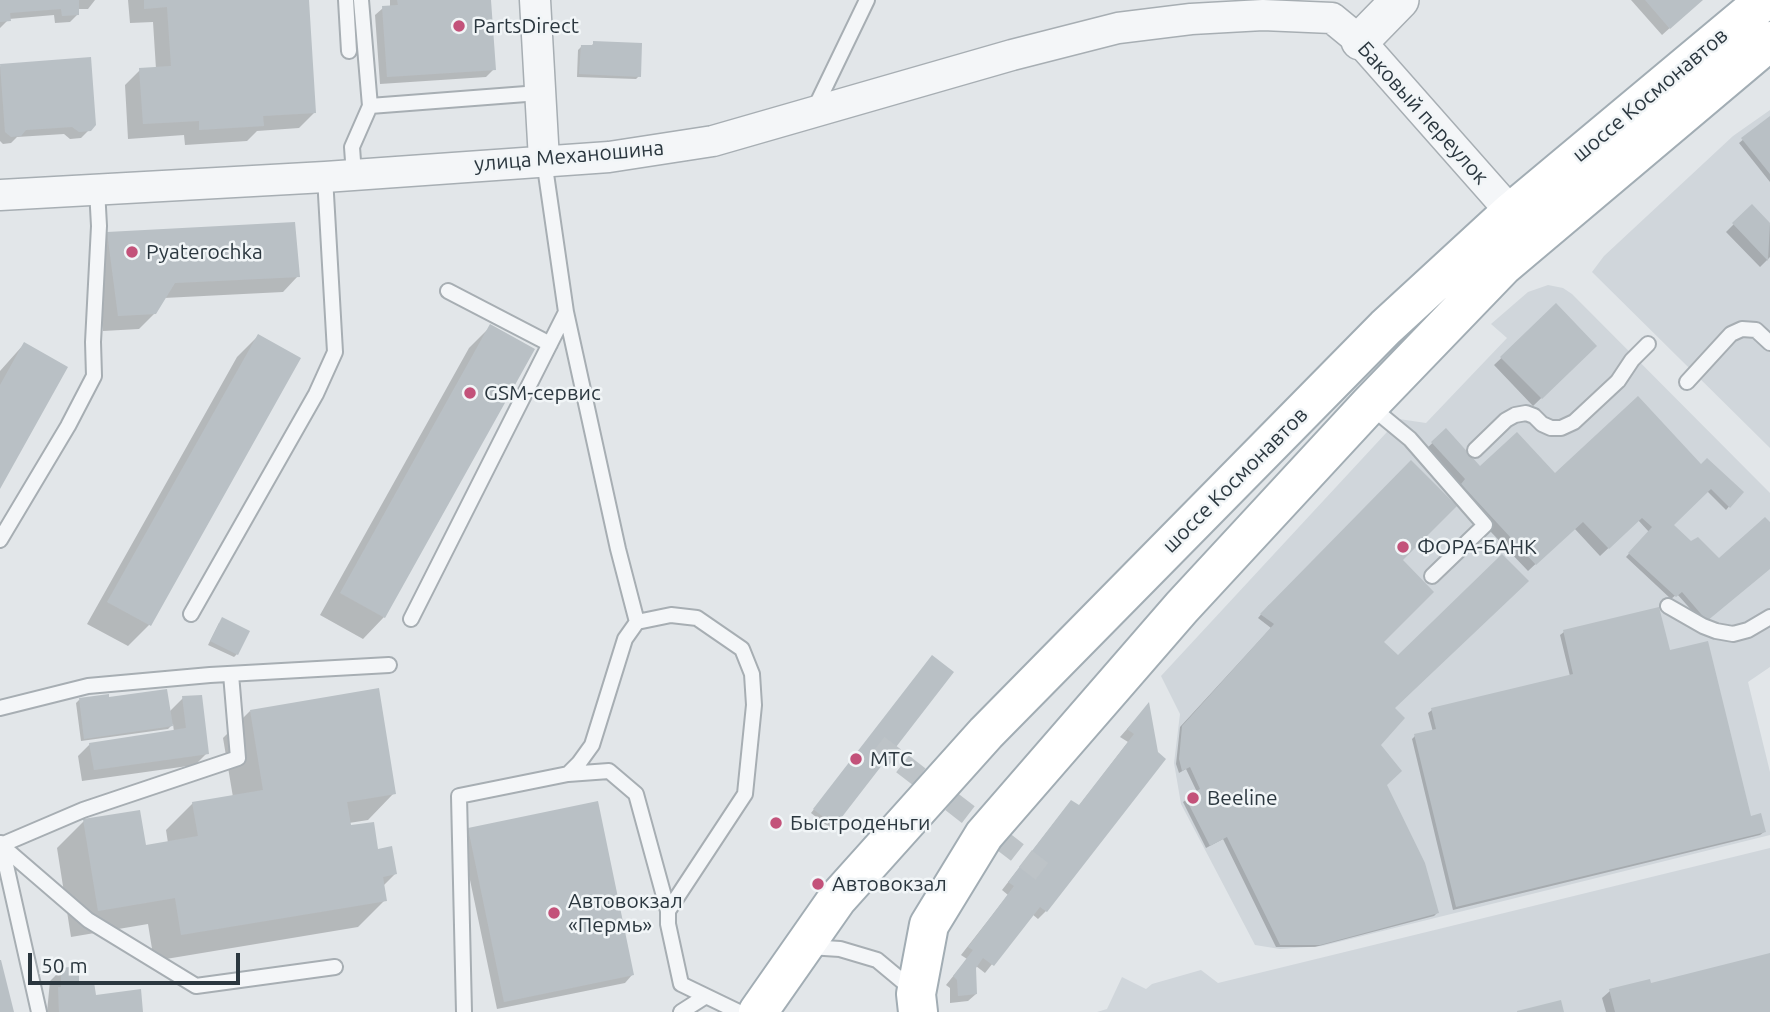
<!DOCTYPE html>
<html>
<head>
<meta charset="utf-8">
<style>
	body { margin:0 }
	#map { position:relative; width:1770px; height:1012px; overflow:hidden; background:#e2e6e9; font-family:Ubuntu,sans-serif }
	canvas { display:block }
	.scale { position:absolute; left:28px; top:953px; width:212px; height:32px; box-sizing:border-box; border:4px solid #2b373f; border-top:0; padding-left:9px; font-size:21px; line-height:24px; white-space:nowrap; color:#2b373f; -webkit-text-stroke:5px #f1f5f7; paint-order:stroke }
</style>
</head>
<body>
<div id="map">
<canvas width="1770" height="1012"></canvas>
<div class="scale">50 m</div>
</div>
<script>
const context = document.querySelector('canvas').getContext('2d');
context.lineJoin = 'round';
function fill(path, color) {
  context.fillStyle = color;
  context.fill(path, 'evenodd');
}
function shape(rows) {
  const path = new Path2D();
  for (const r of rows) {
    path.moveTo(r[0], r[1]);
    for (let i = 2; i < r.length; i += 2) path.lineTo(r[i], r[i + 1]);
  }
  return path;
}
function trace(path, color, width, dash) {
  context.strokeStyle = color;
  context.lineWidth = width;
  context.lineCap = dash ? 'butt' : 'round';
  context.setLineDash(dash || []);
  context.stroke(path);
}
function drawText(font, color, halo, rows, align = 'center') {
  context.font = font + ' Ubuntu,sans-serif';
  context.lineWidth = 5;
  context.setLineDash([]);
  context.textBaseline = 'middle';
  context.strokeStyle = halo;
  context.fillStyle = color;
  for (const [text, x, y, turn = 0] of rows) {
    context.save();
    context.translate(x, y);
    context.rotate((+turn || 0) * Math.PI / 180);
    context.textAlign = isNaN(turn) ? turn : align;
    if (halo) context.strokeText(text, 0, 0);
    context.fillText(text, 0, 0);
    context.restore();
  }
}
const built = shape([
	[1770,110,1770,448,1592,272,1604,256,1733,136],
	[1548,285,1563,288,1572,294,1770,493,1770,667,1748,682,1770,772,1770,835,1322,946,1280,949,1255,945,1181,804,1174,763,1180,714,1161,676,1399,419,1426,423,1507,338,1491,324,1528,292],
	[1770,848,1770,1012,1097,1012,1107,1009,1122,977,1146,989,1152,984,1201,970,1218,983]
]);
const shadow = shape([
	[0,0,95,0,88,9,78,9,78,14,70,22,55,23,54,15,9,19,0,28],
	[128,0,307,0,315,112,299,128,257,131,247,141,185,145,184,135,128,139,125,85,140,70,156,69,153,22,130,23],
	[390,0,489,0,494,69,486,77,380,84,375,15,383,8,390,7],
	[1631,0,1701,0,1662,35],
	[594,43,639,76,636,79,577,77,578,50,581,47,590,47],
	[0,66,89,130,81,138,70,139,64,134,17,137,11,143,3,144,0,141],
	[1770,118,1770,182,1739,143],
	[1752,206,1770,225,1770,257,1760,267,1726,232],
	[108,233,298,276,283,292,164,298,155,313,139,329,103,331,92,249],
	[1556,306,1595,346,1533,406,1494,365],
	[490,327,533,350,384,617,363,639,320,615,469,348],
	[258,336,149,625,128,646,87,624,237,357],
	[24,344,0,485,0,371],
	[1445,431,1480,468,1555,476,1698,464,1741,492,1726,510,1707,491,1671,525,1691,544,1719,560,1770,525,1770,568,1703,623,1677,594,1671,599,1626,557,1649,532,1638,520,1600,556,1574,528,1528,571,1454,493,1424,451],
	[1401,560,1382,642,1392,708,1378,745,1385,785,1437,913,1434,916,1315,947,1276,947,1223,839,1206,848,1183,802,1197,792,1186,769,1179,773,1176,764,1180,727,1271,628,1258,618,1269,605],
	[219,623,237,654,234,657,208,645],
	[1564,632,1668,652,1749,818,1764,832,1760,835,1453,910,1412,739,1415,736,1433,732,1428,713,1432,710,1570,676,1560,635],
	[929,660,951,672,830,828,811,813],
	[183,698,207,753,195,765,82,781,78,756,90,744,174,732,173,724,168,729,81,741,76,703,79,700,108,699,169,712],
	[250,711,394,793,368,820,349,823,395,874,383,886,385,900,358,927,154,961,148,924,71,937,57,848,84,821,144,847,168,843,166,830,193,803,233,797,223,738],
	[1142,712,1156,753,1164,759,1046,911,1038,919,1032,914,985,973,976,966,976,994,968,1001,950,1003,950,988,946,985,967,959,961,955,1008,895,1002,890,1064,810,1078,807,1128,742,1120,737],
	[469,829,632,975,625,983,497,1009,461,837],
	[1770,955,1770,1012,1606,1012,1602,998,1610,991,1650,985],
	[62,969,77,986,94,997,141,1012,47,1012,50,981]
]);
const building = shape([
	[0,0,79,0,79,15,62,16,61,9,10,13,11,21,0,22],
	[144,0,309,0,316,113,263,116,264,126,199,130,199,121,143,124,139,68,171,66,167,7,144,9],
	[397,0,491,0,496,70,387,77,382,6,398,5],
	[1645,0,1703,0,1670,29],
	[593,41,642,43,641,77,579,74,581,45,593,45],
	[91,57,96,125,91,131,79,132,72,127,26,130,21,136,11,137,5,132,0,64],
	[1770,116,1770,174,1741,138],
	[1752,204,1770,223,1768,261,1732,223],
	[295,222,300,277,175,283,156,314,118,316,107,232],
	[1556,303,1597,346,1542,399,1500,357],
	[490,324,535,349,385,618,340,593],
	[258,334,301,358,151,626,107,602],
	[24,342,68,367,0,489,0,385],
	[1638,396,1701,464,1707,458,1744,492,1730,508,1711,489,1674,525,1691,541,1698,537,1719,558,1765,517,1770,522,1770,569,1707,621,1682,592,1676,597,1628,553,1652,527,1642,518,1609,549,1583,522,1536,565,1461,484,1465,479,1431,442,1446,428,1480,466,1517,432,1555,473],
	[1411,460,1457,506,1403,560,1434,592,1384,642,1398,655,1502,554,1529,581,1395,708,1405,718,1381,745,1402,771,1387,785,1425,863,1439,913,1320,945,1280,945,1227,837,1210,846,1185,797,1200,789,1190,767,1182,771,1179,759,1182,726,1274,624,1260,614],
	[1659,607,1670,650,1708,641,1751,816,1761,813,1766,832,1456,907,1414,734,1436,729,1431,708,1573,674,1563,630],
	[222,617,250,631,238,655,210,641],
	[932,655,954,672,835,826,813,809],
	[379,688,396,794,347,802,351,825,374,822,378,849,392,846,397,874,383,877,387,901,181,935,175,898,98,911,83,819,140,810,146,845,198,836,192,802,263,790,250,710],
	[167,689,173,726,84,739,79,698,109,694,109,697],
	[202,695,209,754,94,770,89,743,186,728,182,696],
	[1149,702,1158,752,1166,759,1047,912,1040,907,994,966,983,958,976,968,977,994,958,996,957,980,953,976,973,950,968,947,1014,886,1008,882,1071,800,1079,805,1134,734,1127,729],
	[598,801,634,975,504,1002,468,828],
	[1770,953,1770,1012,1615,1012,1609,989,1650,979,1651,983],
	[0,960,1,960,14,1012,0,1012],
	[79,966,79,984,94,982,96,995,141,989,143,1012,59,1012,58,987,61,987,61,968],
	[1561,1000,1564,1012,1517,1012,1517,1011]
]);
const pedestrianTunnel = shape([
	[878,745,1044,873]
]);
const service = shape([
	[346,0,349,51],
	[361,0,370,106],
	[814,110,867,0],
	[544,160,566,312,618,549,637,622],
	[354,175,352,147,370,106,539,93],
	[448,291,550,344],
	[1687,382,1731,334,1742,329,1756,330,1770,343],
	[1370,406,1410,439,1485,525,1432,576],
	[1475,450,1506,420,1515,415,1526,413,1534,416,1542,424,1551,428,1561,428,1574,422,1618,381,1632,360,1648,344],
	[0,540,68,426,94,376,93,342,99,226,97,189],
	[1668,606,1703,626,1716,631,1733,634,1748,630,1770,617],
	[191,614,316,394,335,352,325,177],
	[411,619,566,312],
	[231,674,238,758,83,810,1,845,88,920,196,986,335,967],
	[0,708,88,686,210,675,389,665],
	[568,774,579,763,592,745,625,639,637,622,671,615,697,618,742,649,752,674,754,705,745,794,668,911],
	[1,843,39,1012],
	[809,947,840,949,877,960,913,990],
	[464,1012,459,796,568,774,609,771,636,794,668,911,668,924,681,984,739,1012],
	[681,1012,706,996]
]);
const minor = shape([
	[535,0,544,160],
	[0,195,325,177,609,157,713,141,1012,55,1118,28,1191,19,1263,15,1332,18,1360,41,1511,212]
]);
const tertiary = shape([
	[1360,41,1400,0]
]);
const primary = shape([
	[758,1012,837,899,986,733,1386,327,1511,212,1765,0],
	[918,1012,916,994,929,925,984,835,1182,607,1369,405,1503,266,1770,41]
]);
const markers = [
	[459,26,7,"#c3527a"],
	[132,252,7,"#c3527a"],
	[470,393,7,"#c3527a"],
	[1403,547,7,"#c3527a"],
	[856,759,7,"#c3527a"],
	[1193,798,7,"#c3527a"],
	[776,823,7,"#c3527a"],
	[818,884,7,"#c3527a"],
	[554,913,7,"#c3527a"]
];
const poiNames = [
	["PartsDirect",473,26],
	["Pyaterochka",146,252],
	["GSM-сервис",484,393],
	["ФОРА-БАНК",1417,547],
	["МТС",870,759],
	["Beeline",1207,798],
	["Быстроденьги",790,823],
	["Автовокзал",832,884],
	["Автовокзал",568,901],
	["«Пермь»",568,925]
];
const streetNames = [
	["шоссе Космонавтов",1650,95,-40],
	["Баковый переулок",1423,113,48],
	["улица Механошина",569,156,-5],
	["шоссе Космонавтов",1235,480,-45]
];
fill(built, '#d0d6db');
fill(shadow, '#0003');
fill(building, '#b9c0c5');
trace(pedestrianTunnel, '#bdc3c7', 21, [21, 10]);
trace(service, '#a7aeb3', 18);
trace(minor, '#a7aeb3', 33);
trace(tertiary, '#a7aeb3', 40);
trace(primary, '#a2adb4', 42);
trace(service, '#f4f6f8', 14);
trace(minor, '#f4f6f8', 30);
trace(tertiary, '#f4f6f8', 37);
trace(primary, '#fff', 38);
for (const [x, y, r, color] of markers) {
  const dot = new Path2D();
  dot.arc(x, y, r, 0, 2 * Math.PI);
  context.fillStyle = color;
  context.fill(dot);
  trace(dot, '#f1f5f7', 2.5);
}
drawText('21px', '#2b373f', '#f1f5f7', poiNames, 'left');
drawText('21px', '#2b373f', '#f1f5f7', streetNames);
</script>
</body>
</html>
